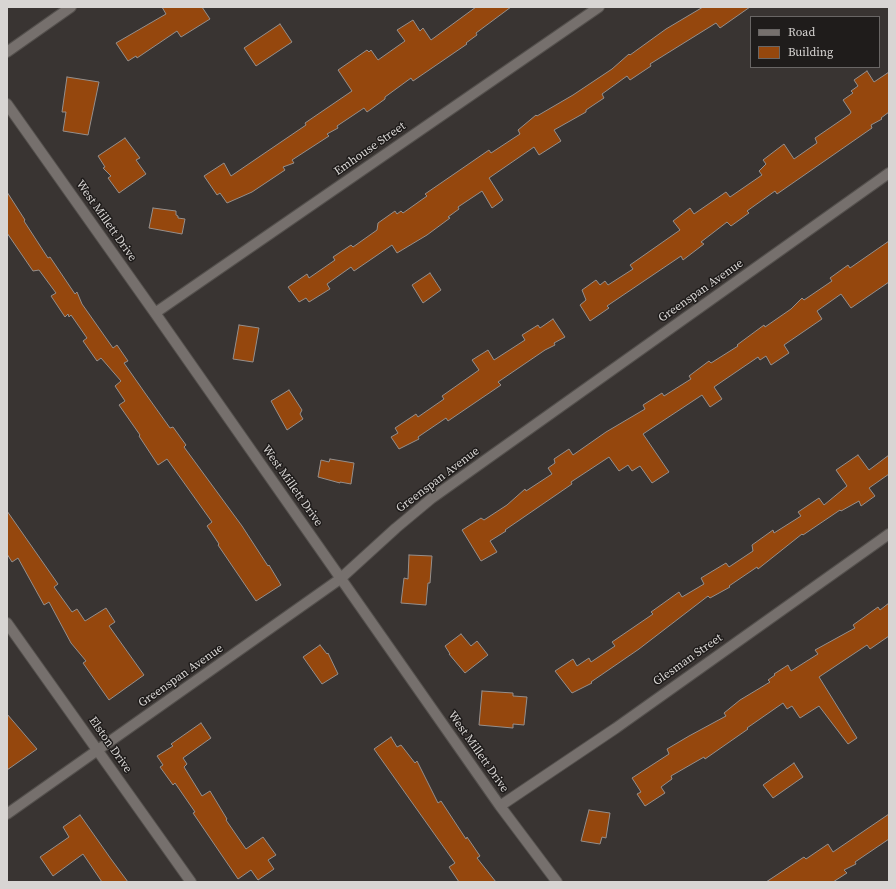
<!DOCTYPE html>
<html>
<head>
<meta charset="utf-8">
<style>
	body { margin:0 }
	#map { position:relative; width:896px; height:889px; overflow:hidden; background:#393432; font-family:"Source Serif 4",serif }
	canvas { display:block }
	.frame { position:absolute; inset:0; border:8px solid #d8d5d3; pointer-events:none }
	.legend { position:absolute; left:750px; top:16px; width:130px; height:52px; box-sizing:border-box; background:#1f1c1b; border:1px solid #696665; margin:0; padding:5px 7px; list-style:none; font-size:12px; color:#d8d5d3 }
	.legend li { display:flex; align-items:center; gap:8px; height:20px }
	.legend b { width:20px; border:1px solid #696665 }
</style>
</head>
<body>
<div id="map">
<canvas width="896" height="889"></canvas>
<div class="frame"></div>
<ul class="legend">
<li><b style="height:5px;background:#76706d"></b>Road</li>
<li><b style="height:11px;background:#95470d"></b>Building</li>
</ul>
</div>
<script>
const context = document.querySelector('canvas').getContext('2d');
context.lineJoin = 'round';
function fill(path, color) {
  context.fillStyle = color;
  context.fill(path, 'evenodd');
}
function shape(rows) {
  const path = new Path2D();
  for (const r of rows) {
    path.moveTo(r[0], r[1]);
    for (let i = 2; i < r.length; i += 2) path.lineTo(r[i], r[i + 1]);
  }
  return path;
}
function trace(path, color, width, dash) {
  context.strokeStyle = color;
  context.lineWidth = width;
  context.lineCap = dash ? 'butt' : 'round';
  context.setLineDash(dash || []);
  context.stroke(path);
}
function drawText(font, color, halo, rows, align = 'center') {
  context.font = font + ' "Source Serif 4",serif';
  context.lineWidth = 3;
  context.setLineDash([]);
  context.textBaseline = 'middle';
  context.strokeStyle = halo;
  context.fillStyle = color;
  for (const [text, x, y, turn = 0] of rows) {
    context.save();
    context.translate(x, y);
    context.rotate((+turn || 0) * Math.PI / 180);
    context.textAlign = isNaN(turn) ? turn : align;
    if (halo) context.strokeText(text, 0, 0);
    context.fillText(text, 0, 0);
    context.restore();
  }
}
const building = shape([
	[162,7,202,7,210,19,181,37,177,31,137,58,136,56,128,61,116,43,166,14,162,7],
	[476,7,511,7,476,33,477,35,466,43,467,44,413,81,411,78,385,97,385,99,367,112,364,108,337,126,338,128,327,134,329,136,292,160,294,163,283,167,285,170,252,192,227,203,220,193,217,195,204,176,224,163,231,176,306,125,305,123,352,91,338,70,367,50,369,52,371,50,378,60,405,41,397,30,413,20,420,31,423,28,431,40,476,7],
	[703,7,750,7,720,28,716,23,650,64,651,66,630,80,627,76,602,94,604,98,586,110,586,112,554,130,561,141,539,155,534,147,489,178,503,200,492,208,482,191,458,207,459,209,448,217,450,218,427,235,397,253,392,245,354,271,351,267,327,284,330,289,309,302,306,298,299,302,288,287,307,274,309,278,335,260,333,257,351,245,353,247,377,230,378,223,395,211,397,214,401,211,403,213,427,196,425,194,489,150,491,153,520,134,518,130,536,115,537,116,573,95,612,69,629,54,630,55,666,29,703,7],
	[280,24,292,42,256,66,244,48,280,24],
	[867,71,874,82,889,72,889,112,881,118,882,119,871,125,872,128,777,194,775,191,747,211,749,213,731,226,727,222,701,242,704,244,683,260,681,256,607,306,609,308,590,321,580,305,586,300,582,290,596,280,600,285,605,281,608,285,633,269,630,265,680,230,673,221,690,208,694,214,726,192,730,197,762,175,759,171,766,164,763,160,784,144,794,159,817,143,815,138,850,114,851,112,843,100,853,93,851,91,858,86,854,80,867,71],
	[67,77,99,82,88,135,63,131,66,112,62,112,67,77],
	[125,138,140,158,136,160,146,174,119,193,108,178,111,176,103,168,105,167,98,156,125,138],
	[7,192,25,220,24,221,48,258,50,257,75,294,77,292,82,304,113,348,117,345,128,361,124,363,145,393,170,428,173,427,186,445,184,447,242,526,268,566,269,565,281,585,256,601,218,545,219,544,207,526,212,522,167,459,158,465,139,436,140,435,119,405,125,401,115,386,121,381,101,358,97,361,83,341,87,338,71,315,69,317,68,314,65,317,51,296,56,293,39,270,33,271,7,233,7,192],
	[153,208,176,211,176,215,178,216,178,218,185,219,182,234,149,228,153,208],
	[889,241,889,282,851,308,841,294,817,311,822,319,784,345,789,353,771,365,766,356,760,360,758,357,714,387,722,399,710,407,702,395,643,434,669,472,652,483,640,466,632,471,628,465,619,471,609,457,571,482,572,484,505,530,506,531,490,541,497,552,481,561,462,530,481,518,484,520,507,505,525,489,526,491,552,474,548,468,555,463,554,459,569,449,573,455,606,432,645,409,643,405,662,393,664,396,691,379,689,376,709,361,711,363,738,346,737,345,764,325,765,327,791,309,802,298,804,300,832,281,830,278,848,265,850,268,889,241],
	[430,273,441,290,423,303,412,285,430,273],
	[553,319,565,337,554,343,555,345,545,350,498,382,501,385,448,421,446,418,418,437,419,439,399,449,391,437,398,433,395,428,416,414,418,417,444,399,442,396,479,370,472,360,488,350,494,360,525,340,522,335,538,325,540,328,553,319],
	[239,325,259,328,253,362,233,359,239,325],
	[289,390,302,410,300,414,303,419,287,430,271,401,289,390],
	[858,455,869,470,889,455,889,474,869,488,875,496,861,506,859,501,841,511,840,510,803,535,802,534,758,569,757,567,729,586,730,587,710,598,708,596,639,649,591,682,592,683,572,693,555,671,573,659,577,666,589,658,591,662,615,646,612,642,653,614,651,612,679,592,682,597,704,584,701,578,726,563,729,567,753,551,752,545,773,530,774,533,801,516,798,512,819,498,824,505,847,486,836,470,858,455],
	[330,459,354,463,351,484,340,482,340,483,318,477,321,460,329,462,330,459],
	[7,511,58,584,54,587,72,612,77,609,85,621,106,608,115,622,109,626,144,675,109,700,83,663,86,661,71,643,49,602,44,605,18,558,12,562,7,554,7,511],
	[409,555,432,556,430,583,428,583,426,605,401,603,404,578,408,579,409,555],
	[889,603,889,636,870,649,867,645,819,677,857,738,848,744,819,706,800,718,792,706,787,709,783,703,747,728,748,729,705,759,704,757,671,776,672,779,661,787,665,793,645,806,637,794,641,792,632,778,669,754,667,749,689,736,726,716,724,713,740,700,770,682,768,680,775,675,774,674,788,665,791,671,818,654,815,650,855,628,853,625,878,607,880,610,889,603],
	[461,634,471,646,477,641,488,655,465,673,449,654,450,654,445,646,461,634],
	[320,645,327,654,328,653,338,674,322,684,303,657,320,645],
	[482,691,513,693,513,696,527,697,524,725,513,724,513,728,479,725,482,691],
	[7,714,37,749,7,770,7,714],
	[201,723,211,738,183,758,187,764,184,767,202,796,210,791,227,819,226,820,246,849,263,837,276,855,268,860,274,869,258,880,251,870,238,879,193,813,195,812,175,783,173,785,160,767,163,765,157,756,173,746,171,744,201,723],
	[391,737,397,747,401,745,415,763,417,761,438,803,441,801,466,839,467,837,480,856,477,858,496,882,459,882,449,867,455,863,374,749,391,737],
	[794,763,803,777,773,798,763,785,794,763],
	[589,810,610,813,606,838,602,837,600,844,581,841,589,810],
	[889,814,889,839,855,862,856,864,844,870,847,873,833,882,766,882,804,857,806,859,828,844,833,852,889,814],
	[80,815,111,859,128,882,102,882,83,854,53,876,40,857,69,837,63,827,80,815]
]);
const minor = shape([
	[7,52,71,7],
	[7,104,155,313,500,806,557,882],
	[155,313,599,7],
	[7,623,191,882],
	[500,806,616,728,889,534],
	[7,814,340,579,396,528,432,498,889,173]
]);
const streetNames = [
	["Emhouse Street",370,149,-35],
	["West Millett Drive",106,221,55],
	["Greenspan Avenue",701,291,-35],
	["Greenspan Avenue",438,480,-37],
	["West Millett Drive",292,486,55],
	["Glesman Street",688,660,-35],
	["Greenspan Avenue",181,676,-35],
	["Elston Drive",110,745,55],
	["West Millett Drive",478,752,55]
];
fill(building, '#95470d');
trace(building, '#958f8c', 1);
trace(minor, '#54504d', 12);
trace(minor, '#76706d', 10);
drawText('12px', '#d8d5d3', '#1f1c1b', streetNames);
</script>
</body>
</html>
